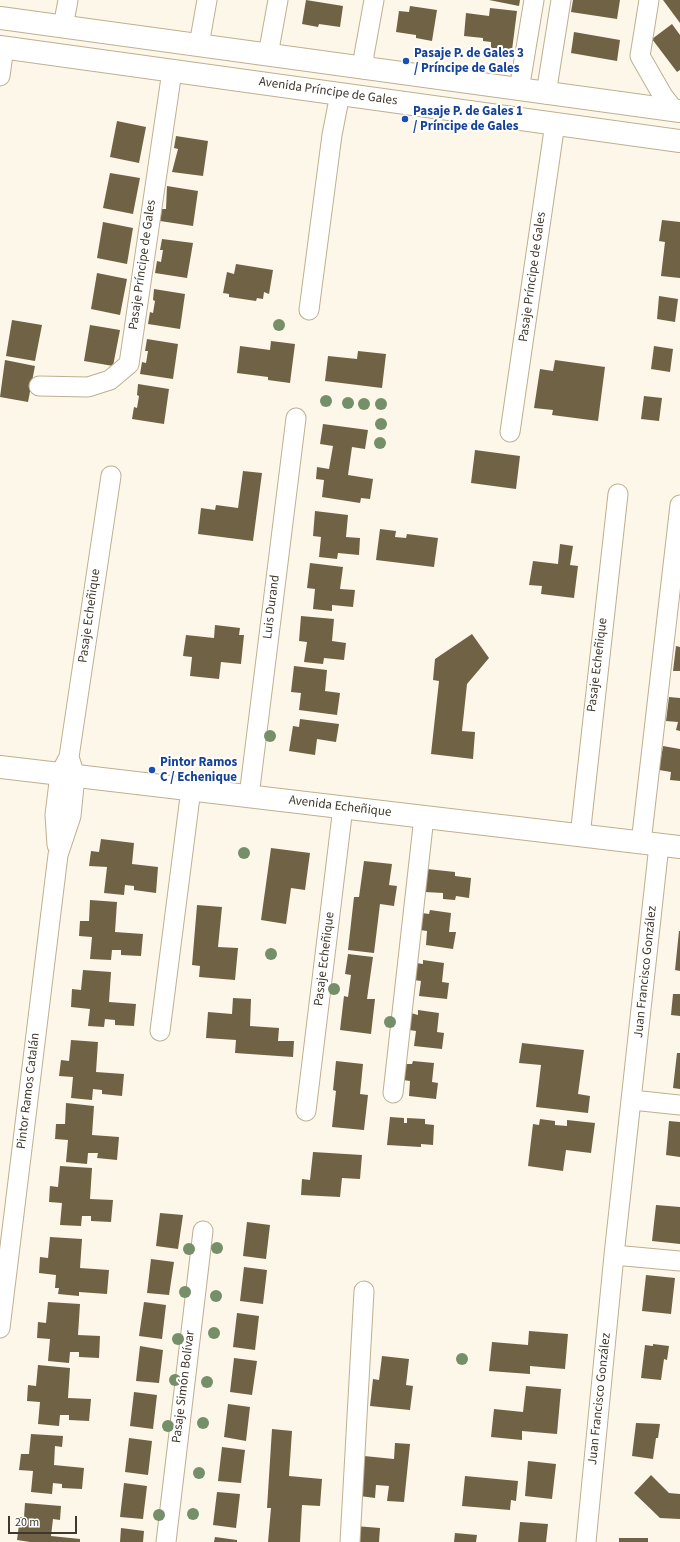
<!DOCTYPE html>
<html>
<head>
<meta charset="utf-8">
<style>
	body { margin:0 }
	#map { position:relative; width:680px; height:1542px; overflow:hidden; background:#fdf7ea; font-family:"Source Sans 3",sans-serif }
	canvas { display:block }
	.scale { position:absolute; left:8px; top:1516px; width:69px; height:18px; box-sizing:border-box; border:2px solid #3f382c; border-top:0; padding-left:5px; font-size:12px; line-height:14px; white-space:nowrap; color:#3f382c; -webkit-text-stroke:3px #fff; paint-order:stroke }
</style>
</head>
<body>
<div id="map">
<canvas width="680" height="1542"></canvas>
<div class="scale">20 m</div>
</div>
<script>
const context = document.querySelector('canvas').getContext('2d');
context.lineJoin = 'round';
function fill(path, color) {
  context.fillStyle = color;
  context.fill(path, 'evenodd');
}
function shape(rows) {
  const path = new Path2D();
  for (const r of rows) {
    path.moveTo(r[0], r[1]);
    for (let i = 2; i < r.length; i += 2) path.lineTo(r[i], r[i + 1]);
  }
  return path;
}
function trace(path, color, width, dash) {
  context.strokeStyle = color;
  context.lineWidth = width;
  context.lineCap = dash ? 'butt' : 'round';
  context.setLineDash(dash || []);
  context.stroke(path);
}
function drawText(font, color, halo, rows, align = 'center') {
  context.font = font + ' "Source Sans 3",sans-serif';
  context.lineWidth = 4;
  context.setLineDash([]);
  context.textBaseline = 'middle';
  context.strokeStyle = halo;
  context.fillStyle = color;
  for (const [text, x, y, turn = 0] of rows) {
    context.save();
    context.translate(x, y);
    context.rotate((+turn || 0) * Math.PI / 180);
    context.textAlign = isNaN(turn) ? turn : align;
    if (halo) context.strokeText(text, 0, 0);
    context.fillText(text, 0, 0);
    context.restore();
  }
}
const building = shape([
	[306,0,343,6,340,27,319,24,318,27,302,24],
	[489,0,520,0,519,6],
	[573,0,620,0,617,19,571,12],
	[663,0,680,0,680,23],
	[410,6,437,10,432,41,416,38,416,35,396,32,399,11,409,12],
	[490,8,517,11,512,50,491,48,491,42,483,41,483,38,464,36,466,13,489,16],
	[672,24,680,35,680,70,677,72,652,39],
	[574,32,620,40,617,61,571,53],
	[117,121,146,127,139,163,110,157],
	[176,136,208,141,203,176,172,172,178,149,174,148],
	[110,173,140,178,133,214,103,208],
	[167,186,198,191,193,226,160,221,162,209,166,209],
	[662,220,680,222,680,278,661,276,665,242,659,241],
	[103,222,133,228,127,264,97,258],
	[162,239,193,243,187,278,155,273,157,261,161,262,163,250,160,250],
	[236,264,273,270,269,294,264,292,263,299,257,298,256,301,229,297,229,294,223,293,227,272,234,274],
	[97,273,127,279,120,315,91,309],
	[154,289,185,294,180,329,148,324,150,312,153,313,155,301,153,300],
	[659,296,678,299,675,322,657,319],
	[12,320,42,325,35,361,6,356],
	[90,325,120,330,113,366,84,361],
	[147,339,178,344,173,379,140,374,142,362,146,363,148,351,145,351],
	[271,341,295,344,290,383,268,380,268,377,237,373,240,346,270,350],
	[654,346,673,349,670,372,651,369],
	[358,351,386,354,382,388,325,381,328,356,357,359],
	[5,360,35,366,28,402,0,397],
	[555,360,605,367,598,421,552,415,553,410,534,408,540,369,553,371],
	[138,384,169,389,164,424,132,419,134,407,137,408,139,396,137,395],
	[644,396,662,398,659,421,641,419],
	[323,424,368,430,365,449,352,447,348,475,373,479,370,499,361,498,360,503,322,497,324,480,316,479,317,467,329,469,333,446,320,444],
	[475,450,520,456,516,489,471,483],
	[243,471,262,473,253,541,198,534,201,508,215,510,216,505,238,508],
	[315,511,348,515,346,537,360,538,359,555,338,553,337,559,319,557,321,537,313,536],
	[380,529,396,531,395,537,406,538,407,534,438,538,434,567,376,560],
	[560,544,573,546,570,565,578,566,574,598,541,594,542,586,529,585,533,561,558,564],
	[310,563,343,567,340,589,355,590,353,607,332,605,332,611,313,609,315,589,307,588],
	[301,616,334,619,332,641,346,643,344,660,324,658,323,664,304,662,307,642,299,641],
	[215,625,240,628,239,635,244,635,241,664,221,662,219,679,190,676,192,657,183,656,186,635,214,638],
	[472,634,489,658,467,684,462,731,475,732,473,759,431,754,439,681,433,680,435,659],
	[676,646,680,647,680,671,673,671],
	[294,666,327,670,325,691,340,693,337,715,299,710,301,693,291,692],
	[669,697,680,698,680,731,676,730,678,722,666,721],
	[300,719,339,724,336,742,317,739,315,755,289,751,293,726,299,727],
	[663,746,680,749,680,781,670,780,671,772,659,770],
	[101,839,134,843,132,864,158,867,156,893,134,890,134,886,125,885,124,895,104,893,107,867,89,866,91,851,99,852],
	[271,848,310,853,305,890,291,888,286,924,261,920],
	[364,861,392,864,389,885,397,886,394,906,380,904,374,953,348,950,354,897,359,897],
	[427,869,455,872,455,876,471,878,469,898,456,896,455,900,443,899,443,893,425,892],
	[90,900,117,902,115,932,143,934,141,956,121,955,121,950,112,950,111,960,90,959,92,937,79,936,80,921,89,921],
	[197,905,222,907,218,947,238,948,235,980,199,977,200,966,192,965],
	[430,910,451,913,449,932,456,932,453,949,426,945,427,931,420,930,422,913,429,914],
	[679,931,680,931,680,971,675,970],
	[348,954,373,957,367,999,375,999,371,1034,340,1030,344,996,348,997,351,975,345,974],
	[423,960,444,963,442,982,449,983,447,999,419,996,421,981,414,980,416,963,423,964],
	[83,970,111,972,109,1002,136,1004,134,1026,115,1025,115,1020,105,1019,104,1027,88,1026,90,1009,71,1007,72,989,81,990],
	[673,994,680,994,680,1016,671,1015],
	[233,998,251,999,250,1026,279,1028,278,1041,294,1041,293,1057,235,1053,236,1040,206,1038,208,1012,232,1014],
	[418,1010,439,1013,437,1032,444,1033,442,1049,414,1046,416,1031,409,1030,411,1013,418,1015],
	[71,1040,98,1042,96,1072,124,1074,122,1096,102,1094,102,1090,93,1089,92,1100,71,1098,73,1077,59,1076,61,1060,69,1061],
	[522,1043,584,1050,578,1094,590,1096,588,1113,536,1107,541,1065,519,1063],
	[677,1053,680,1053,680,1089,673,1088],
	[336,1061,363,1064,360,1094,368,1095,364,1130,332,1127,336,1091,333,1090],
	[413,1061,434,1063,432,1082,438,1083,436,1099,409,1096,410,1081,403,1080,405,1064,412,1064],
	[66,1103,94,1106,92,1135,119,1137,117,1160,97,1158,98,1153,88,1153,87,1164,66,1162,68,1140,55,1139,56,1124,65,1124],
	[390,1117,404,1118,404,1123,407,1123,407,1118,425,1119,425,1124,434,1125,433,1145,421,1144,421,1147,387,1145],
	[540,1119,555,1121,555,1125,567,1126,567,1120,595,1123,591,1153,566,1150,563,1171,528,1166,533,1124,539,1125],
	[669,1121,680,1122,680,1157,666,1155],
	[313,1152,362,1155,360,1179,342,1178,340,1197,301,1195,302,1179,310,1180],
	[60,1166,92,1168,90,1199,113,1200,111,1222,91,1221,91,1216,82,1216,81,1226,60,1225,62,1203,49,1202,50,1186,58,1187],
	[656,1205,680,1207,680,1244,652,1241],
	[160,1213,183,1215,178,1249,156,1246],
	[247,1222,270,1225,266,1259,243,1256],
	[50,1237,82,1239,80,1268,109,1270,107,1294,79,1292,79,1296,58,1294,59,1288,55,1288,56,1275,39,1273,40,1257,48,1258],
	[151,1259,174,1262,169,1295,147,1293],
	[244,1267,267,1270,263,1304,240,1301],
	[646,1275,675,1278,671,1314,642,1311],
	[48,1302,80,1304,78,1335,100,1336,99,1358,79,1357,79,1352,70,1352,69,1363,48,1361,50,1339,37,1338,38,1322,46,1323],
	[144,1302,166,1305,162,1339,139,1336],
	[237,1313,259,1316,255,1350,233,1347],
	[529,1331,568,1334,565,1369,530,1366,530,1374,489,1371,492,1342,528,1345],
	[653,1344,669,1346,667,1360,664,1359,661,1380,641,1378,645,1345,653,1346],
	[140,1346,163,1350,159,1383,136,1381],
	[382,1356,409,1359,406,1385,413,1386,410,1410,370,1406,373,1379,379,1380],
	[234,1358,257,1361,252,1395,230,1392],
	[38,1365,70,1368,68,1398,91,1399,89,1421,69,1420,69,1415,60,1415,59,1426,38,1424,40,1402,27,1401,28,1385,36,1386],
	[526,1386,561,1389,557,1434,522,1431,522,1440,491,1437,494,1409,523,1412],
	[134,1392,157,1395,153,1429,130,1426],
	[228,1404,250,1407,246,1441,224,1437],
	[636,1423,660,1424,658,1438,656,1438,653,1459,632,1456],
	[272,1429,292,1431,289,1476,322,1479,320,1506,302,1505,300,1542,268,1542,271,1508,267,1508],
	[31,1434,63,1436,62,1447,55,1446,54,1465,84,1468,82,1489,62,1488,62,1484,53,1483,52,1494,31,1492,33,1471,19,1470,21,1454,29,1454],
	[129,1438,152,1441,148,1475,125,1472],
	[395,1443,410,1444,404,1502,387,1501,389,1486,376,1485,375,1498,360,1496,364,1456,394,1459],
	[222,1447,245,1450,241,1483,218,1481],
	[528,1461,556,1464,552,1499,525,1496],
	[651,1475,669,1493,680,1494,680,1519,660,1518,634,1493],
	[465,1476,518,1481,516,1501,511,1500,510,1510,462,1506],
	[124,1483,147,1486,143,1519,120,1517],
	[217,1492,240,1494,236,1528,213,1525],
	[25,1503,61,1506,60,1520,53,1519,51,1536,80,1539,80,1542,30,1542,17,1540,20,1517,24,1517],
	[520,1522,548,1524,546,1542,518,1542],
	[355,1526,380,1528,379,1542,353,1542],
	[121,1528,144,1531,143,1542,120,1542],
	[455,1533,477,1535,476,1542,454,1542],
	[215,1537,237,1540,237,1542,214,1542],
	[619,1538,648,1538,648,1542,619,1542]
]);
const street = shape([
	[649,0,640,56,663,96,674,110],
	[63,27,68,0],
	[199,45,207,0],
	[268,55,278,0],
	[364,69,364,55,374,0],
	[0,76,4,47],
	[519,90,534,0],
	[546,94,561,0],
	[309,310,332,135,340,94],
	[39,386,88,387,110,380,129,364,172,71],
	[510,432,555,123],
	[249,796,296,418],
	[580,836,618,494],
	[641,843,680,505],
	[57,845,55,815,60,774,69,757,111,476],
	[160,1031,191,789],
	[393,1093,424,817],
	[632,1100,680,1105],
	[306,1111,343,807],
	[614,1255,680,1261],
	[0,1328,58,855,71,816,75,776,69,757],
	[166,1542,203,1231],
	[350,1542,364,1291],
	[586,1542,614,1255,659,845]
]);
const secondary = shape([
	[0,18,680,111],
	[0,47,680,141],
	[0,767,680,847]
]);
const trees = [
	[279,325],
	[326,401],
	[348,403],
	[364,404],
	[381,404],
	[381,424],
	[380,443],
	[270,736],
	[244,853],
	[271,954],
	[334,989],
	[390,1022],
	[217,1248],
	[189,1249],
	[185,1292],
	[216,1296],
	[214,1333],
	[178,1339],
	[462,1359],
	[175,1380],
	[207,1382],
	[203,1423],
	[168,1426],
	[199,1473],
	[193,1514],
	[159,1515]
];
const markers = [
	[406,61,4,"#1a4fb4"],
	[405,119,4,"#1a4fb4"],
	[152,770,4,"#1a4fb4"]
];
const transitNames = [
	["Pasaje P. de Gales 3",414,54],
	["/ Príncipe de Gales",414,69],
	["Pasaje P. de Gales 1",413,112],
	["/ Príncipe de Gales",413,127],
	["Pintor Ramos",160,763],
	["C / Echenique",160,778]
];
const streetNames = [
	["Avenida Príncipe de Gales",328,92,8],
	["Pasaje Príncipe de Gales",143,265,-82],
	["Pasaje Príncipe de Gales",533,277,-82],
	["Luis Durand",272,607,-83],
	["Pasaje Echeñique",90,616,-82],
	["Pasaje Echeñique",598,665,-83],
	["Avenida Echeñique",340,807,7],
	["Pasaje Echeñique",325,959,-83],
	["Juan Francisco González",646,972,-84],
	["Pintor Ramos Catalán",29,1091,-83],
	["Pasaje Simón Bolívar",184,1387,-83],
	["Juan Francisco González",600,1399,-84]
];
fill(building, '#706245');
trace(street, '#beaf90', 21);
trace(secondary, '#beaf90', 24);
trace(street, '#fff', 19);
trace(secondary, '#fff', 22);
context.fillStyle = '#758f69';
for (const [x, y] of trees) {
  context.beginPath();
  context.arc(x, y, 6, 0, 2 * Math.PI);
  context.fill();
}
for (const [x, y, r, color] of markers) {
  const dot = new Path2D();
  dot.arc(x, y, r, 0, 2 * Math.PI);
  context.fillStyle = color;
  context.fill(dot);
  trace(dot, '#fff', 1.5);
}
drawText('bold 13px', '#164399', '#fff', transitNames, 'left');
drawText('13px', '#3f382c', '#fff', streetNames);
</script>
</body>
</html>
